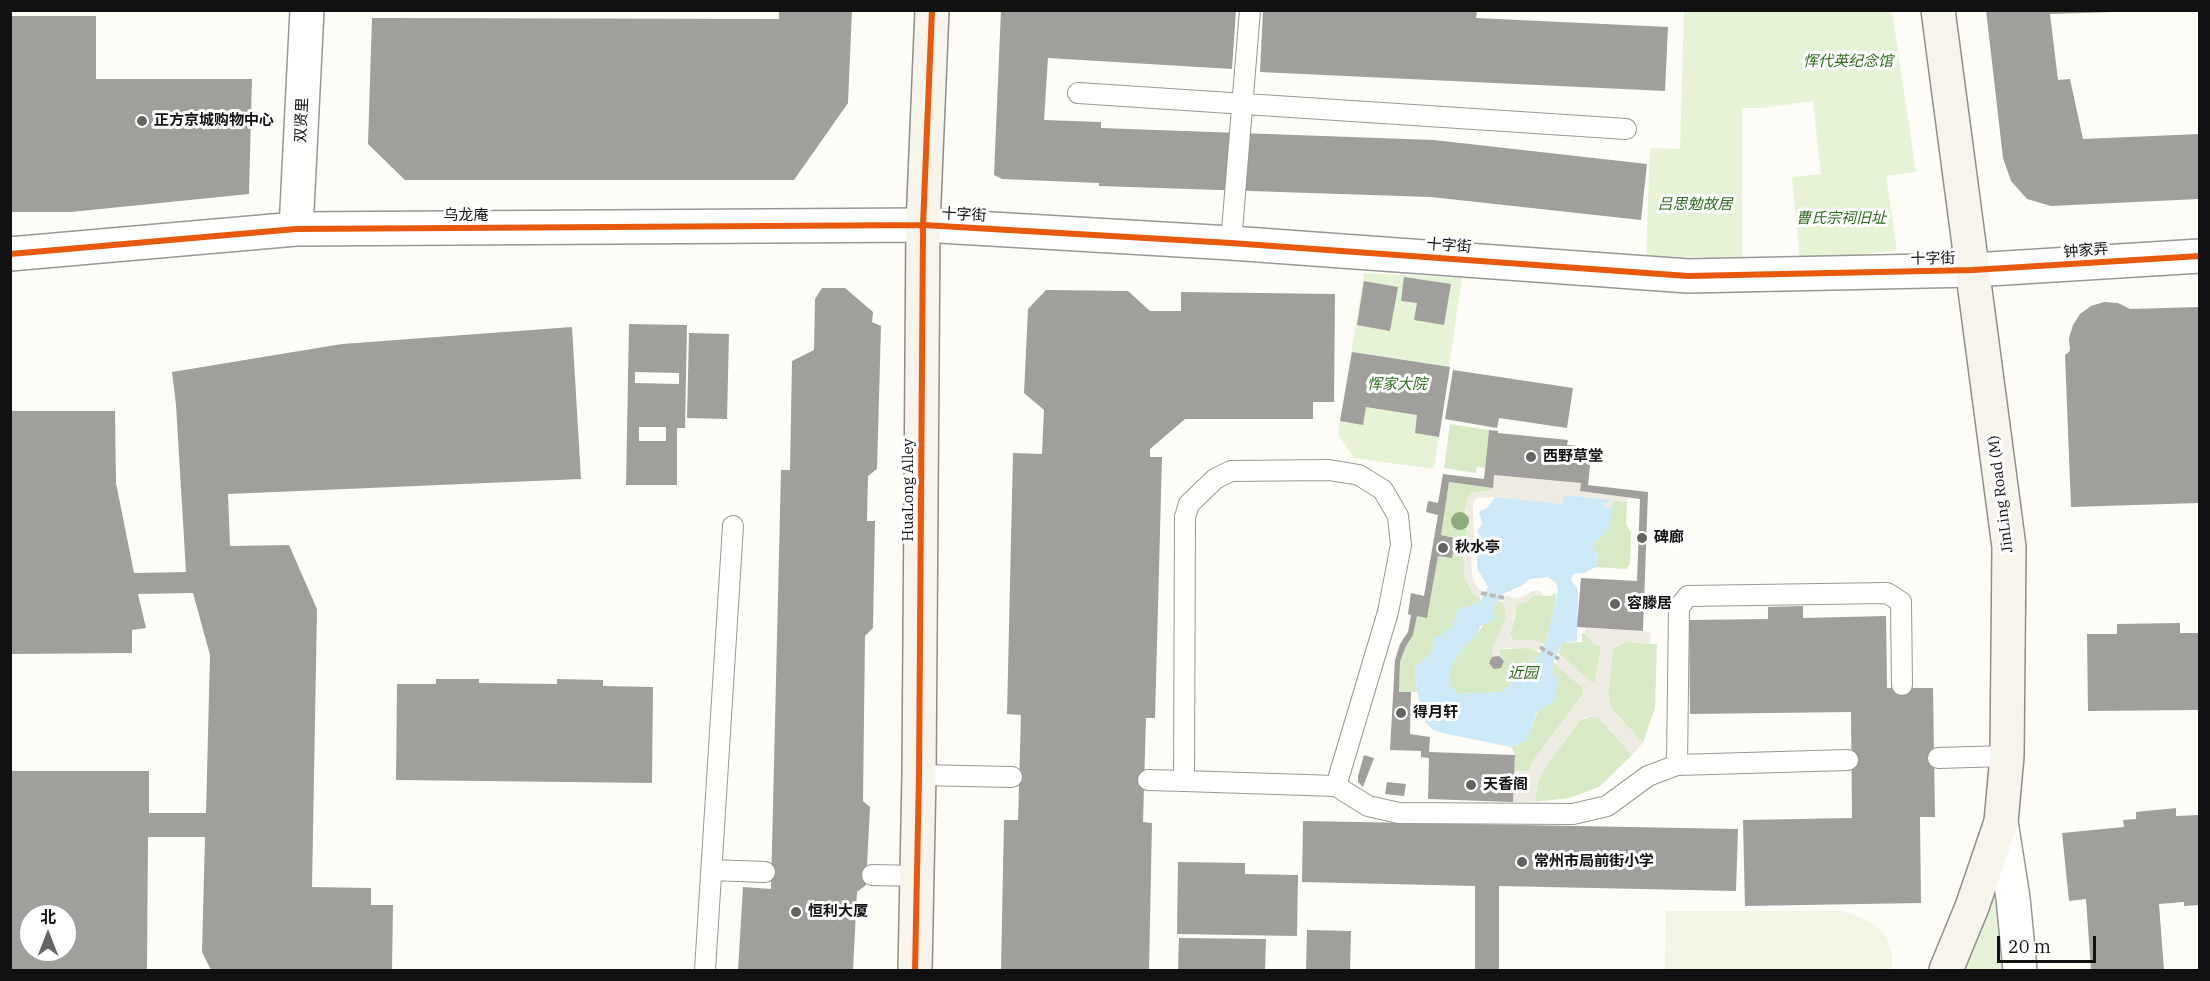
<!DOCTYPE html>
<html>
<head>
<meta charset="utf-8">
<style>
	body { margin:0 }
	#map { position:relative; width:2210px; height:981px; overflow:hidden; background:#fdfcf7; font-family:"IBM Plex Serif","Noto Sans SC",serif }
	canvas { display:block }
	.frame { position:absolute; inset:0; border:12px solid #111; pointer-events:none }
	.north { position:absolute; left:18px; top:903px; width:60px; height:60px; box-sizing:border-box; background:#fff; border:2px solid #a0a0a0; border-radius:50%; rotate:0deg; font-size:16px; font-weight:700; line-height:24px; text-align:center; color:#111 }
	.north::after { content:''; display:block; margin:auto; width:21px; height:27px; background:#646362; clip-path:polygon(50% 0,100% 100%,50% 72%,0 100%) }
	.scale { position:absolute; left:1997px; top:936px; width:99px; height:27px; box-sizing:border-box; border:3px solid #111; border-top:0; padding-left:8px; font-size:18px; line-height:21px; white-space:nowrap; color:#111; -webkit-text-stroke:4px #fff; paint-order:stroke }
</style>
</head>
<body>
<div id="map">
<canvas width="2210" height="981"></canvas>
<div class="frame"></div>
<div class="north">北</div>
<div class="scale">20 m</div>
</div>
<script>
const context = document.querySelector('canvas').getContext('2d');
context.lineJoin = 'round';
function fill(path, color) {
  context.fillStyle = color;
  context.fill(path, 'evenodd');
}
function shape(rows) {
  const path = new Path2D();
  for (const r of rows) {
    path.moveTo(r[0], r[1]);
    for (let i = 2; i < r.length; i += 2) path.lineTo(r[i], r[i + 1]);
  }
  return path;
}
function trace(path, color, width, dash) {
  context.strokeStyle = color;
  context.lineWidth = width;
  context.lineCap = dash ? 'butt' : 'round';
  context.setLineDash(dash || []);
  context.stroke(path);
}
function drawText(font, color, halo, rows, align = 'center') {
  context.font = font + ' "IBM Plex Serif","Noto Sans SC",serif';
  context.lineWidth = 6;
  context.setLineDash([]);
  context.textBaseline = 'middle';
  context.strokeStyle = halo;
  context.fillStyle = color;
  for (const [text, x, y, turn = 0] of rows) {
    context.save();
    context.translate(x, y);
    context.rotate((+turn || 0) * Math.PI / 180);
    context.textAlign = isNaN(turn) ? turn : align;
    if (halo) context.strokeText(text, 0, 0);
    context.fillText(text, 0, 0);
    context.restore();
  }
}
const green = shape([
	[1684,11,1892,11,1916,172,1886,176,1897,250,1800,262,1792,177,1821,174,1813,101,1762,108,1742,108,1742,259,1646,256,1650,148,1680,149],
	[1364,273,1462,278,1434,469,1354,458,1338,434],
	[2003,889,2010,970,1960,970,1990,891]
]);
const forest = shape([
	[1450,424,1489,430,1485,468,1477,467,1476,473,1444,468],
	[1449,482,1493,488,1492,491,1482,491,1465,509,1467,534,1463,546,1454,545,1455,538,1441,535],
	[1613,500,1627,502,1626,525,1631,532,1630,564,1626,569,1596,567,1598,554,1593,548,1594,542,1604,535],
	[1453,551,1463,552,1465,577,1472,592,1480,598,1480,602,1457,610,1453,628,1434,638,1431,653,1415,667,1417,692,1399,692,1400,662,1405,648,1413,635,1417,616,1427,618,1438,556],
	[1556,593,1555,607,1545,645,1535,640,1512,640,1510,634,1515,617,1516,605,1518,602,1527,601,1534,595,1550,596],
	[1498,601,1503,602,1505,609,1505,620,1500,632,1501,649,1529,648,1540,653,1532,666,1502,692,1459,694,1450,686,1449,673,1456,656,1478,633],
	[1582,633,1585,633,1593,643,1601,647,1595,683,1591,682,1558,653,1562,643,1582,642],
	[1626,642,1657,644,1655,708,1643,743,1611,708,1608,694,1613,648],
	[1553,662,1582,687,1583,691,1582,696,1534,759,1528,771,1514,771,1515,755,1511,747,1526,741,1553,674],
	[1593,716,1599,718,1632,755,1599,787,1569,798,1534,802,1538,782,1545,766,1581,720]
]);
const pitch = shape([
	[1666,911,1842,911,1872,923,1886,936,1892,956,1892,970,1665,970]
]);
const plaza = shape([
	[1494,475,1581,483,1580,491,1628,497,1627,502,1613,501,1612,509,1603,508,1603,503,1608,504,1608,500,1565,495,1563,504,1495,497,1476,498,1473,503,1474,534,1471,554,1472,576,1477,587,1483,592,1481,593,1480,598,1472,592,1465,576,1463,553,1453,551,1454,545,1463,546,1467,534,1466,500,1471,492,1492,491],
	[1532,591,1540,591,1544,595,1534,595,1527,601,1516,605,1510,638,1512,640,1535,640,1542,643,1540,647,1537,651,1529,648,1504,648,1501,649,1499,656,1492,657,1493,647,1505,620,1505,609,1503,602,1504,598,1508,595,1512,598,1523,597],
	[1585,628,1651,632,1650,644,1626,642,1613,648,1608,694,1611,708,1643,743,1632,755,1599,718,1586,717,1581,720,1545,766,1538,782,1534,802,1513,802,1514,771,1528,771,1534,759,1582,696,1583,691,1581,687,1555,663,1561,656,1591,682,1595,683,1596,680,1601,647,1593,643,1585,633]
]);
const water = shape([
	[1564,495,1609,500,1608,504,1603,503,1603,507,1612,509,1608,530,1604,535,1594,542,1593,548,1598,554,1596,567,1584,573,1573,574,1571,580,1578,589,1577,641,1562,643,1553,662,1553,674,1559,680,1553,702,1537,712,1526,741,1511,747,1442,733,1432,729,1424,721,1417,692,1415,667,1431,653,1434,638,1452,628,1457,610,1480,602,1488,587,1478,570,1476,549,1485,542,1477,532,1482,523,1479,512,1487,508,1495,497,1563,504],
	[1548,577,1556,583,1558,589,1555,607,1546,642,1532,666,1502,692,1459,694,1450,686,1449,673,1456,656,1478,633,1480,626,1495,619,1493,609,1503,594,1521,586,1530,579]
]);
const building = shape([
	[779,10,852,10,848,103,794,180,405,180,368,144,372,18,779,19],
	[1001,10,1236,10,1232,69,1048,58,1044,120,1101,122,1101,128,1434,140,1647,164,1641,220,1431,197,1099,186,1099,183,1002,179,994,175],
	[1263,10,1477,10,1476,18,1668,27,1665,91,1260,72],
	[1986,10,2115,10,2115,12,2050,14,2058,80,2070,79,2083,139,2199,134,2199,199,2051,206,2027,199,2011,181,2003,158],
	[10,16,96,16,96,79,252,79,249,194,71,212,10,212],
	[1404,277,1451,284,1444,325,1414,320,1417,303,1401,301],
	[1364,281,1398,287,1390,331,1357,325],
	[822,288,845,288,873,312,872,322,881,326,877,469,868,476,867,521,875,521,873,628,865,636,863,801,870,807,866,885,857,892,853,970,738,970,743,887,771,889,781,470,790,470,792,361,814,350,815,299],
	[1046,290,1128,291,1150,311,1181,311,1181,292,1335,294,1334,402,1313,402,1313,419,1185,419,1150,449,1150,457,1162,457,1155,718,1146,718,1143,822,1152,823,1149,970,1001,970,1004,820,1018,820,1021,715,1007,714,1013,453,1042,454,1044,410,1024,393,1028,309],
	[2104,302,2118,303,2130,309,2199,307,2199,503,2071,507,2065,355,2070,351,2069,338,2073,325,2080,314,2091,306],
	[629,324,687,325,685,428,677,428,677,485,626,485],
	[635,372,679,373,679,384,635,383],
	[639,427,666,427,666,441,639,441],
	[572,327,581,479,228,494,230,546,289,545,317,609,312,887,371,888,371,905,393,905,392,970,211,970,202,952,205,837,148,837,147,970,10,970,10,771,149,771,149,813,206,813,210,655,193,593,138,594,146,628,132,630,132,653,10,654,10,411,115,411,116,483,134,573,186,572,176,405,172,372,342,344],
	[30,915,66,915,66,951,30,951],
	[689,333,729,334,727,419,687,418],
	[1352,352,1450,367,1439,437,1415,433,1417,415,1366,407,1363,425,1340,421],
	[1453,370,1573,388,1567,428,1499,418,1497,428,1445,419],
	[1489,430,1498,431,1498,433,1568,440,1567,445,1592,447,1588,485,1648,492,1643,631,1577,627,1581,578,1637,581,1640,499,1580,491,1581,483,1494,475,1493,488,1449,482,1441,535,1455,538,1452,558,1438,556,1427,618,1417,616,1413,635,1405,648,1400,662,1399,692,1411,692,1410,734,1430,737,1429,752,1515,755,1513,802,1428,799,1429,758,1421,757,1421,751,1390,750,1395,660,1400,644,1408,632,1411,615,1408,614,1411,593,1424,596,1438,515,1426,512,1428,501,1438,503,1443,474,1484,479],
	[1803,606,1803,618,1886,616,1887,688,1933,688,1935,817,1920,817,1921,903,1745,906,1743,820,1852,818,1851,712,1690,714,1689,620,1768,619,1768,607],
	[2180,623,2180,633,2199,633,2199,710,2088,711,2087,634,2117,634,2117,624],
	[1499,656,1504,661,1501,668,1494,669,1489,663,1492,657],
	[436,679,479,679,479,683,557,684,557,679,603,680,603,686,653,687,652,783,396,780,397,684,436,684],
	[1364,755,1374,758,1363,787,1358,782,1358,776],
	[1387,782,1406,784,1404,796,1385,794],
	[2176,808,2176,816,2199,815,2199,905,2184,906,2184,902,2159,904,2164,970,2091,970,2086,899,2069,901,2062,833,2124,827,2123,820,2136,819,2136,812],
	[1303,821,1738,829,1736,891,1499,886,1499,970,1475,970,1475,886,1302,882],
	[1178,862,1245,863,1245,874,1298,875,1297,936,1177,934],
	[1307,930,1351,931,1350,970,1306,970],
	[1179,938,1266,939,1265,970,1178,970]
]);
const path = shape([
	[1481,593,1504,598],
	[1540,647,1559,659]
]);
const lane = shape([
	[1078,93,1626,129],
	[1231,243,1250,10],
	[1938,758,2007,756],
	[1677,765,1679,607,1688,596,1887,593,1901,602,1902,685],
	[919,775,1012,777],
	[1148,780,1184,781],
	[1336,786,1388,612,1401,545,1398,516,1383,490,1359,475,1329,470,1231,471,1215,479,1189,504,1185,517,1184,781,1336,786,1368,806,1399,813,1573,814,1607,806,1648,776,1677,765,1848,760],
	[712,870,765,872],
	[872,875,917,876],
	[705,970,733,526]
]);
const street = shape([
	[296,229,307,10],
	[10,254,296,229,923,225,1231,243,1688,276,1973,270,2200,256],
	[2001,822,2013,898,2020,970]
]);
const secondary = shape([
	[1938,10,2009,547,2007,756,2001,822,1972,907,1946,970],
	[915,970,919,775,923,225,932,10]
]);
const cycleway = shape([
	[10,254,296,229,923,225,1231,243,1688,276,1973,270,2200,256],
	[915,970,919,775,923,225,932,10]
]);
const trees = [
	[1460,521]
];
const markers = [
	[142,121,6,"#646362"],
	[1531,457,6,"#646362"],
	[1642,538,6,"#646362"],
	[1443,548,6,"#646362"],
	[1615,604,6,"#646362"],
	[1401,713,6,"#646362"],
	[1471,785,6,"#646362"],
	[1522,862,6,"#646362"],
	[796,912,6,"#646362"]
];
const parkNames = [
	["恽代英纪念馆",1848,62],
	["吕思勉故居",1695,205],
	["曹氏宗祠旧址",1841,219],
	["恽家大院",1397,385],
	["近园",1523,674]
];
const streetNames = [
	["双贤里",302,120,-87],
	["十字街",964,215,3],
	["乌龙庵",466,216],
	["十字街",1449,246,4],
	["钟家弄",2086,251,-4],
	["十字街",1933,259,-1],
	["HuaLong Alley",909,490,-90],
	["JinLing Road (M)",2001,494,-97]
];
const poiNames = [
	["正方京城购物中心",154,121],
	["西野草堂",1543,457],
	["碑廊",1654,538],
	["秋水亭",1455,548],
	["容滕居",1627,604],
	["得月轩",1413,713],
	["天香阁",1483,785],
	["常州市局前街小学",1534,862],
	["恒利大厦",808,912]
];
fill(green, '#e7f3d7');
fill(forest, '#d8eac5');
fill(pitch, '#f0f6e1');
fill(plaza, '#edebe2');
fill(water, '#cde8f7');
fill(building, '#a19f9c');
trace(lane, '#979795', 22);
trace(street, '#979795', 36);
trace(secondary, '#8e8d8b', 36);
trace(path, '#b9b9b8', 4, [6, 3]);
trace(lane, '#fffffe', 20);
trace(street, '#fffffe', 33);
trace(secondary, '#f6f4eb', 33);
trace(cycleway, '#e8590c', 6);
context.fillStyle = '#8cac80';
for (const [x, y] of trees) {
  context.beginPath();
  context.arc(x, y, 9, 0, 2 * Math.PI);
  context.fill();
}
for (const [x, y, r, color] of markers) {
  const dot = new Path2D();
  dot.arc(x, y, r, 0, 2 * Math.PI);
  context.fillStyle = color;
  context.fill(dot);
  trace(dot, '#fff', 2);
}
drawText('italic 15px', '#2f6b1f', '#fff', parkNames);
drawText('15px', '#111', '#fff', streetNames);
drawText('bold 15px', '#111', '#fff', poiNames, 'left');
</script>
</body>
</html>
